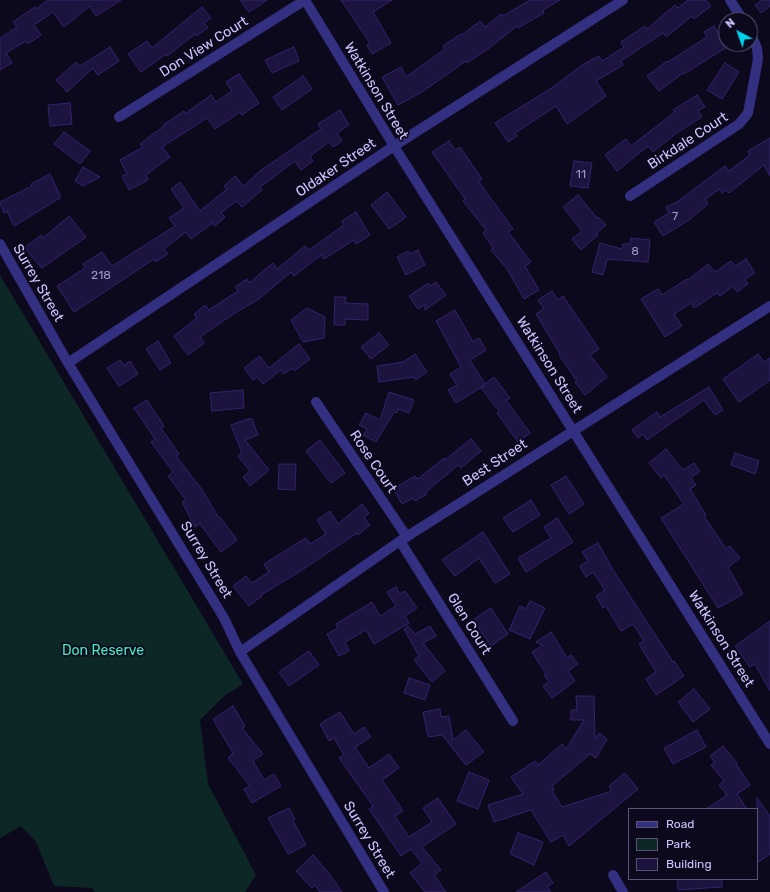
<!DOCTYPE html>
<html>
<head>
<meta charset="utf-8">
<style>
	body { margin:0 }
	#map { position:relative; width:770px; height:892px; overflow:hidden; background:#0d091d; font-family:Rubik,sans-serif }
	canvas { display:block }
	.legend { position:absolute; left:628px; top:808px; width:130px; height:72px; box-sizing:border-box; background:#0d091d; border:1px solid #595477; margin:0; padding:5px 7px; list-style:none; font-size:12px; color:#ccc5ff }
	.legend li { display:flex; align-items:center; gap:8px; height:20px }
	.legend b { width:20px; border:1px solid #595477 }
	.north { position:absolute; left:718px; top:12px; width:40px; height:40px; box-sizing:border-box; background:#0d091d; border:1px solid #595477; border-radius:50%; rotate:319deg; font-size:11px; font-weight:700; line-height:16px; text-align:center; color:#ccc5ff }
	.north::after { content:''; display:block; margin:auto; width:14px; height:18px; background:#00d5f0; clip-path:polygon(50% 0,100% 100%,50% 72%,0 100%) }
</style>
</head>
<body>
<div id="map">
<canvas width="770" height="892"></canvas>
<ul class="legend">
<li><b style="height:5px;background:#332f81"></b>Road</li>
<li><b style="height:11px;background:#0c2726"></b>Park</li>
<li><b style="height:11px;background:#1d133f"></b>Building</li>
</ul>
<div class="north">N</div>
</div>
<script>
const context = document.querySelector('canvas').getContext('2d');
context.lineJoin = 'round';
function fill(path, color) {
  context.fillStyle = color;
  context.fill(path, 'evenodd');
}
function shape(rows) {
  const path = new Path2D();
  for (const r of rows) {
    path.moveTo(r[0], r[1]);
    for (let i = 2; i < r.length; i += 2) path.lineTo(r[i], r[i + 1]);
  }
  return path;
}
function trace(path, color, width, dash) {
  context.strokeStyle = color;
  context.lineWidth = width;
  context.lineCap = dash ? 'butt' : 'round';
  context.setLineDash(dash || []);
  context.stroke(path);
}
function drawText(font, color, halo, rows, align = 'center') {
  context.font = font + ' Rubik,sans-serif';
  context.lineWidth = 3.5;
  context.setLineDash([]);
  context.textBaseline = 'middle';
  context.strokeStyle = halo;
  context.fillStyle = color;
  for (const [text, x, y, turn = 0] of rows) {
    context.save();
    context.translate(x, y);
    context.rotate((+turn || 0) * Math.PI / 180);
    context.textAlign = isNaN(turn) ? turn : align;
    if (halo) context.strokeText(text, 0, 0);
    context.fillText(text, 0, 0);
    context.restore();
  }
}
const green = shape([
	[0,275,243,684,224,696,200,720,208,784,256,875,245,892,95,892,92,888,54,886,36,842,21,826,0,838]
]);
const building = shape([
	[48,0,121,0,96,16,90,6,64,27,53,12,34,25,41,35,28,44,26,41,6,53,12,63,0,70,0,38,17,27,13,22,35,7,36,9,48,0],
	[240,0,267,0,249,12,240,0],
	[341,0,392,0,373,12,391,43,372,54,367,45,370,43,341,0],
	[530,0,560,0,543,10,544,13,518,28,517,26,488,49,467,63,466,61,422,92,398,105,382,77,401,67,406,77,445,49,443,46,461,34,462,35,480,21,485,27,501,14,503,16,530,0],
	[688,0,706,0,711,6,694,19,692,16,666,37,663,33,621,61,623,65,596,81,606,96,567,124,556,106,515,133,517,136,508,142,495,123,550,89,584,64,599,56,602,61,624,47,621,42,645,26,647,29,675,5,678,8,688,0],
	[762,0,770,0,770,6,761,13,755,5,762,0],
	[202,7,211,18,204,23,208,28,196,36,195,34,167,56,166,54,141,72,128,54,147,41,152,48,202,7],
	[714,26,727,47,684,74,683,73,659,91,647,76,667,61,668,62,707,37,704,32,714,26],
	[110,47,119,61,98,75,93,68,67,92,56,80,76,62,80,66,110,47],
	[294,47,299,61,272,73,265,60,294,47],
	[725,63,739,72,722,99,707,90,725,63],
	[239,74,259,103,242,115,240,112,215,129,207,118,162,147,170,157,146,175,148,180,129,190,122,176,127,174,120,160,143,147,140,144,164,126,163,125,184,111,186,113,211,95,216,102,232,91,226,82,239,74],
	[303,76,312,89,282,110,273,97,303,76],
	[697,95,705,107,698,111,702,117,678,132,653,152,648,146,617,171,605,155,626,139,631,146,675,112,673,110,697,95],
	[70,103,72,124,50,126,48,105,70,103],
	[340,110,349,125,337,133,342,141,333,147,329,142,310,156,313,161,301,170,295,161,260,187,262,190,242,207,236,201,221,213,225,217,215,226,213,223,191,239,186,232,164,249,168,254,155,262,154,259,74,312,57,286,85,268,83,264,102,252,112,266,175,226,169,218,184,208,171,189,180,182,200,211,227,189,224,186,235,176,244,186,260,171,321,129,318,124,340,110],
	[64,132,90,151,80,164,54,144,64,132],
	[770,138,770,176,764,165,729,193,726,190,722,193,720,189,705,199,708,204,689,220,663,236,654,222,669,213,666,207,677,202,725,166,729,171,750,155,748,151,770,138],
	[449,141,455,150,460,147,482,179,479,182,513,229,508,232,531,262,525,266,539,290,524,299,507,269,491,250,493,248,483,233,486,230,463,201,465,199,432,152,449,141],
	[574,161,592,163,588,188,570,186,574,161],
	[83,167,100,177,83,186,75,181,83,167],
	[50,174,60,195,60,198,14,226,7,211,4,213,0,202,32,186,31,184,50,174],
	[387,192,406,217,389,229,371,205,387,192],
	[578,195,597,218,598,217,606,225,597,233,598,235,581,250,572,239,582,231,563,207,578,195],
	[356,212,370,235,356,244,354,240,324,259,321,255,294,276,291,272,259,299,235,313,200,337,204,343,188,355,174,336,197,318,194,314,205,305,209,310,238,291,235,287,247,279,249,283,273,263,277,269,305,246,309,250,344,225,342,221,356,212],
	[69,216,86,237,42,268,24,248,41,235,43,238,69,216],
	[631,238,650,240,648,262,607,259,603,275,592,272,600,243,622,249,623,244,630,244,631,238],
	[418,250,425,265,406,275,397,257,408,251,410,254,418,250],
	[746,259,755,273,745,279,748,284,737,292,733,286,720,296,717,293,694,308,691,303,674,314,682,326,665,337,641,299,658,289,662,295,687,279,688,280,708,264,715,272,731,261,735,266,746,259],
	[436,282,446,295,425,310,425,305,418,309,409,296,428,283,430,286,436,282],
	[552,291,558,300,563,296,599,349,590,355,607,377,585,395,575,382,577,381,559,355,560,354,536,314,544,309,538,300,552,291],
	[335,297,346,297,345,303,368,304,368,320,345,319,345,325,334,325,335,297],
	[307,308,325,317,324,338,303,342,291,320,307,308],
	[455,310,473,342,479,338,486,350,470,360,485,384,494,377,510,398,506,400,530,433,518,442,497,413,499,411,481,388,485,385,456,403,448,390,457,385,450,374,461,367,436,321,455,310],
	[379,333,389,345,371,359,361,347,379,333],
	[158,341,171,363,160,370,146,349,158,341],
	[299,344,310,359,294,371,292,368,284,374,281,370,263,384,257,377,253,380,244,368,260,356,269,368,299,344],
	[415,354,427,372,416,380,414,377,379,382,377,366,403,362,415,354],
	[758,354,764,362,770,358,770,380,739,402,723,379,758,354],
	[120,360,124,365,130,361,138,374,119,386,107,368,120,360],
	[709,387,723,410,715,415,704,400,647,440,643,434,638,438,632,430,657,412,660,417,709,387],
	[243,390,244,408,212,411,210,393,243,390],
	[389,392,414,400,409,413,398,409,397,413,394,412,376,442,363,435,367,429,359,425,366,413,380,420,389,392],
	[147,400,164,426,161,428,179,454,176,456,201,488,219,518,220,517,237,540,221,552,200,524,195,527,182,502,186,500,168,476,173,472,151,442,155,439,134,408,147,400],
	[248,419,252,419,258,435,245,440,269,470,250,486,243,477,250,471,238,456,242,453,231,425,248,419],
	[471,439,481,451,461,468,458,465,426,492,427,494,415,501,413,498,402,504,393,489,415,476,418,479,444,458,445,460,471,439],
	[320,440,345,473,331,483,306,451,320,440],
	[666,449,683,470,694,463,700,471,691,478,696,485,690,489,706,515,704,516,726,549,730,546,740,558,728,567,743,594,718,608,661,518,684,504,664,475,661,478,649,463,666,449],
	[735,453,759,461,755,474,731,465,735,453],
	[279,464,296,464,295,490,278,489,279,464],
	[566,476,584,504,569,514,551,485,566,476],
	[531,500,540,515,513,532,503,518,531,500],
	[362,504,369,513,364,518,370,525,358,535,357,533,302,570,261,595,262,596,249,606,233,586,246,576,252,583,269,572,264,564,306,538,310,544,326,534,317,520,330,511,338,524,362,504],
	[557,518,573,542,526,572,518,558,551,538,544,527,557,518],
	[483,532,510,574,495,583,479,558,455,576,442,560,483,532],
	[598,543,613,570,673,662,674,661,684,676,656,695,646,679,656,672,639,644,644,641,633,624,621,631,606,606,603,608,596,596,605,590,593,572,586,577,580,566,588,561,582,552,598,543],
	[396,587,400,594,405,591,417,608,405,616,409,623,374,644,366,630,345,642,349,651,339,656,327,634,338,628,336,624,372,602,380,616,396,606,387,592,396,587],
	[530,601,545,608,530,639,509,630,520,606,526,609,530,601],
	[491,608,508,634,491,646,473,620,491,608],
	[770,621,770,691,755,664,750,667,735,646,770,621],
	[408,626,415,634,430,626,436,636,423,643,445,671,432,682,414,660,419,656,404,629,408,626],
	[551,632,567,658,571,655,578,664,568,671,575,681,552,698,543,686,549,682,544,675,546,674,532,652,543,645,536,642,551,632],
	[309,651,319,665,289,686,279,672,309,651],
	[409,678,430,685,425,700,404,693,409,678],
	[694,689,710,709,693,722,678,702,694,689],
	[576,696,594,696,595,739,599,733,607,739,596,758,590,754,552,786,554,790,552,791,562,807,612,791,609,786,625,773,638,789,569,846,563,835,551,842,531,810,494,822,488,805,523,794,511,777,535,761,538,765,562,744,566,749,584,720,571,720,571,710,577,710,576,696],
	[233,706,245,726,242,728,263,754,253,761,264,780,274,774,281,786,252,803,244,789,250,786,228,758,233,753,213,719,233,706],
	[440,709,441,717,449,716,453,740,466,730,484,752,466,765,442,735,428,737,423,712,440,709],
	[340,712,354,734,364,727,371,737,355,747,369,768,389,754,399,768,382,780,403,811,395,816,409,837,432,822,423,808,438,798,456,824,422,847,441,870,434,875,446,892,425,892,410,873,422,863,411,849,401,856,369,809,373,806,339,758,344,755,334,738,329,741,320,724,340,712],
	[697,730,706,747,673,764,664,748,697,730],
	[723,746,737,763,736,764,750,785,737,794,747,809,706,809,727,795,719,785,724,781,711,765,715,763,710,756,723,746],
	[469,772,489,780,478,809,457,801,469,772],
	[757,798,770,816,770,854,757,863,757,798],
	[289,808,295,819,293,821,306,845,288,854,268,818,289,808],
	[518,833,543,842,534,865,510,854,518,833],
	[313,855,328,872,342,892,320,892,315,885,312,888,296,871,313,855],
	[546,872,553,883,547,887,551,892,516,892,546,872],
	[677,879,722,879,722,887,678,890,677,879]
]);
const minor = shape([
	[730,0,743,20],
	[119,117,305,0,394,146,770,744],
	[630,196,739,124,748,113,758,59,757,48,750,32],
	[0,244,68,363,224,618,240,652,384,892],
	[68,363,394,146,623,0],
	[316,402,407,537],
	[400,541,513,721],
	[240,652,400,541,770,306],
	[613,875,623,892]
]);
const numberNames = [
	["11",581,175],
	["7",675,217],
	["8",635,252],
	["218",101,276]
];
const streetNames = [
	["Don View Court",204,47,-32],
	["Watkinson Street",376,91,59],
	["Birkdale Court",688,141,-33],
	["Oldaker Street",336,168,-34],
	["Surrey Street",38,283,60],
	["Watkinson Street",549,365,58],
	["Rose Court",373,462,56],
	["Best Street",495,463,-33],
	["Surrey Street",206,560,59],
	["Glen Court",469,624,58],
	["Watkinson Street",721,639,58],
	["Surrey Street",369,840,59]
];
const parkNames = [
	["Don Reserve",103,651]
];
fill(green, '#0c2726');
fill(building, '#1d133f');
trace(building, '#33236e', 1);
trace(minor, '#332f81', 10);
drawText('12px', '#a098cf', null, numberNames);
drawText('14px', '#ccc5ff', '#0d091d', streetNames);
drawText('14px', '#46eac3', '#0d091d', parkNames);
</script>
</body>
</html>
